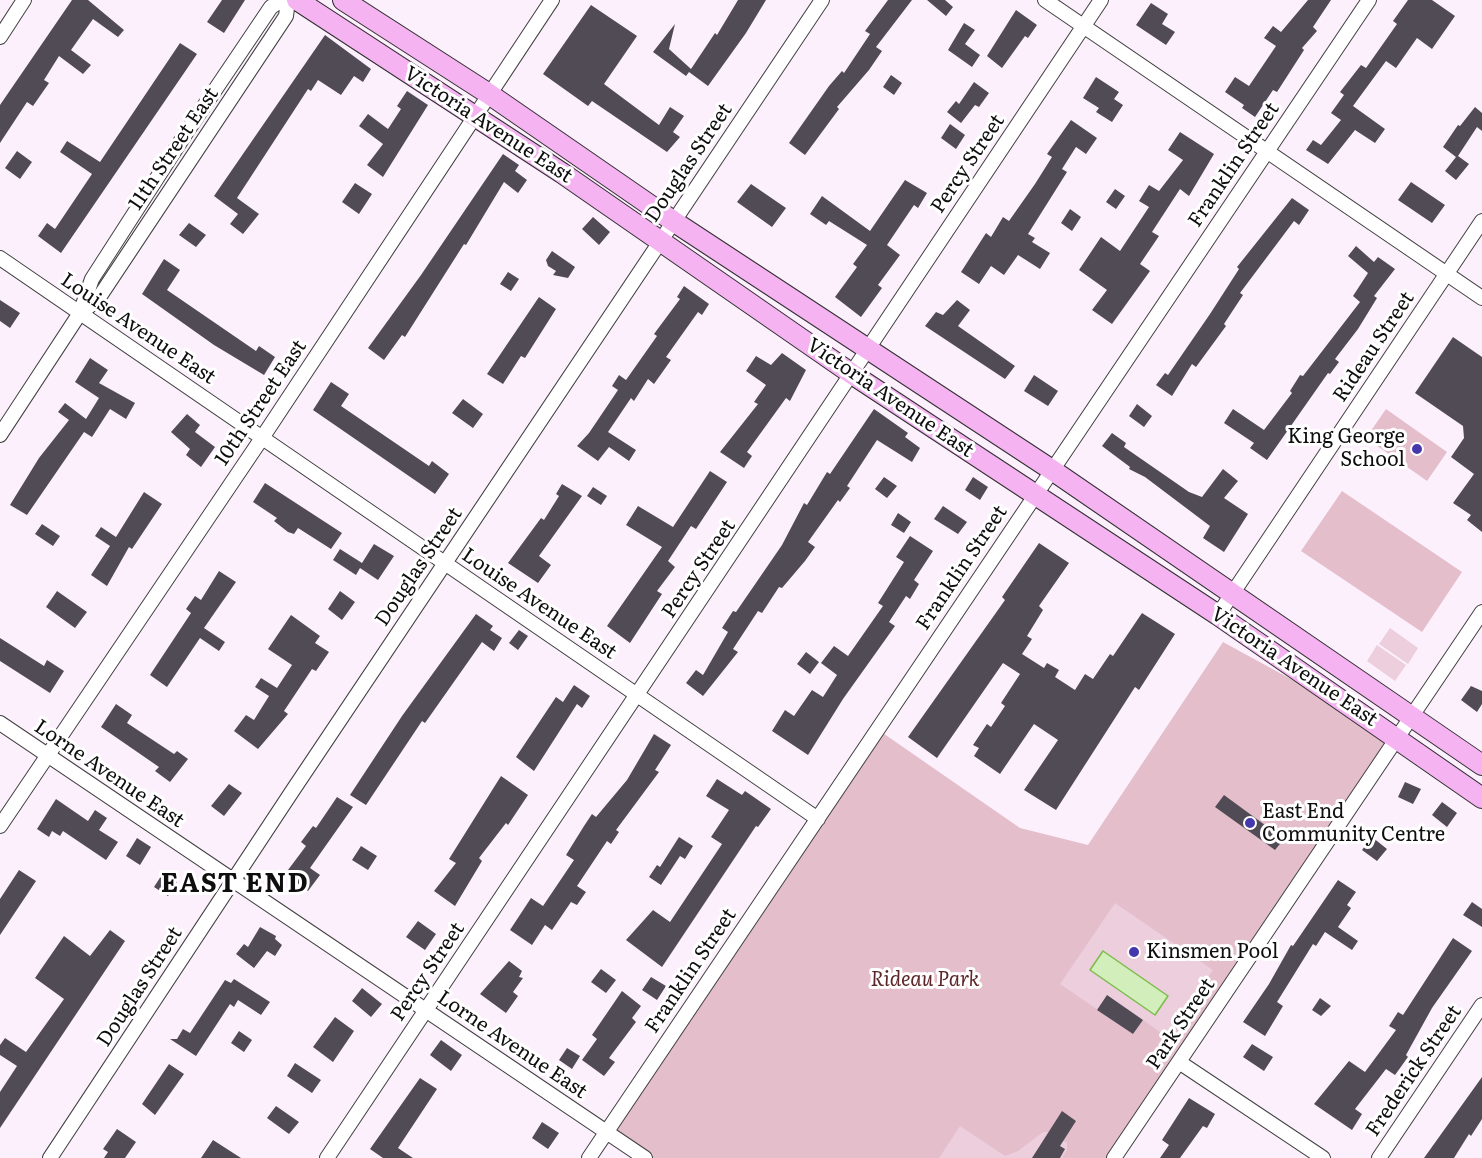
<!DOCTYPE html>
<html>
<head>
<meta charset="utf-8">
<style>
	body { margin:0 }
	canvas { display:block; background:#fdf0fd }
</style>
</head>
<body>
<canvas width="1482" height="1158"></canvas>
<script>
const context = document.querySelector('canvas').getContext('2d');
context.lineJoin = 'round';
function fill(path, color) {
  context.fillStyle = color;
  context.fill(path, 'evenodd');
}
function shape(rows) {
  const path = new Path2D();
  for (const r of rows) {
    path.moveTo(r[0], r[1]);
    for (let i = 2; i < r.length; i += 2) path.lineTo(r[i], r[i + 1]);
  }
  return path;
}
function trace(path, color, width, dash) {
  context.strokeStyle = color;
  context.lineWidth = width;
  context.lineCap = dash ? 'butt' : 'round';
  context.setLineDash(dash || []);
  context.stroke(path);
}
function drawText(font, color, halo, rows, align = 'center') {
  context.font = font + ' Literata,serif';
  context.lineWidth = 6;
  context.setLineDash([]);
  context.textBaseline = 'middle';
  context.strokeStyle = halo;
  context.fillStyle = color;
  for (const [text, x, y, turn = 0] of rows) {
    context.save();
    context.translate(x, y);
    context.rotate((+turn || 0) * Math.PI / 180);
    context.textAlign = isNaN(turn) ? turn : align;
    if (halo) context.strokeText(text, 0, 0);
    context.fillText(text, 0, 0);
    context.restore();
  }
}
const green = shape([
	[1386,409,1447,452,1427,481,1366,438],
	[1342,491,1462,572,1422,632,1301,551],
	[1223,642,1397,737,1114,1158,645,1158,607,1132,877,729,1020,828,1088,845]
]);
const pitch = shape([
	[1390,628,1418,648,1408,664,1379,644],
	[1377,645,1406,665,1395,681,1367,661],
	[1115,903,1213,970,1167,1037,1143,1020,1133,1034,1060,984],
	[960,1126,1005,1156,1018,1151,1043,1132,1049,1132,1067,1143,1067,1150,1062,1158,939,1158]
]);
const water = shape([
	[1103,951,1168,996,1155,1015,1090,970,1103,951]
]);
const building = shape([
	[72,0,88,0,124,30,118,37,93,19,71,50,91,65,83,74,59,56,44,80,49,83,33,106,27,102,0,143,0,105],
	[222,0,245,0,224,33,207,22],
	[738,0,766,0,746,33,708,86,689,72,686,76,653,52,675,24,669,49,691,69,715,33,717,35],
	[888,0,912,0,876,47,882,51,869,70,837,107,839,109,805,155,789,143,829,86,842,71,844,73,870,34,865,31],
	[927,0,945,0,953,7,946,16],
	[1308,0,1331,0,1313,27,1317,31,1302,48,1304,50,1277,92,1273,90,1255,117,1242,108,1244,105,1225,92,1235,77,1249,86,1276,46,1264,38,1273,26,1281,32],
	[1408,0,1432,0,1455,16,1432,49,1417,38,1396,68,1386,61,1353,106,1385,129,1375,143,1355,130,1328,164,1306,150,1313,140,1321,145,1341,120,1331,113,1344,95,1340,92,1361,65,1366,68,1397,24,1393,21],
	[1151,3,1168,14,1162,24,1175,32,1166,45,1136,25],
	[591,5,637,36,604,84,659,125,670,107,684,116,673,132,680,137,667,152,592,101,588,106,543,74],
	[1016,10,1037,25,1028,38,1025,36,1002,68,987,56],
	[964,23,975,30,965,44,980,55,972,67,948,50],
	[325,35,371,69,363,82,354,76,341,95,318,80,311,91,308,89,237,198,259,214,243,234,230,224,238,214,214,196],
	[180,43,197,54,61,253,38,236,47,223,55,229,92,174,60,152,67,141,100,162],
	[891,75,902,83,894,95,883,87],
	[1096,77,1119,92,1114,99,1123,105,1112,122,1096,112,1099,108,1083,98],
	[974,82,989,93,979,107,975,105,961,123,947,112,956,101,959,104],
	[407,91,428,105,383,177,367,165,383,144,359,126,368,114,388,129,401,109,397,106],
	[1475,107,1482,113,1482,131,1477,127,1458,156,1469,164,1456,180,1445,171,1456,157,1443,147,1458,125,1460,126],
	[1071,120,1097,138,1086,154,1076,147,1062,169,1067,172,1028,234,1035,238,1032,242,1050,253,1040,269,1018,255,1004,275,991,266,979,284,961,272,986,233,991,237,1003,217,1009,221,1035,184,1052,157,1047,154],
	[950,124,965,135,956,149,941,138],
	[1180,132,1214,154,1189,196,1180,189,1152,232,1159,236,1140,264,1150,271,1112,324,1092,310,1107,290,1079,270,1101,237,1120,251,1149,207,1139,201,1149,185,1159,191,1183,160,1168,150],
	[17,151,32,162,20,179,5,168],
	[503,154,519,165,515,171,527,180,518,193,504,182,466,245,464,244,405,337,402,335,384,360,368,348,421,275],
	[905,180,927,193,918,208,914,205,887,245,900,255,878,285,882,288,861,317,835,297,857,267,853,264,867,245,829,221,826,225,810,214,822,196,870,231],
	[1411,182,1445,205,1432,223,1398,200],
	[355,183,372,194,359,214,342,202],
	[751,184,786,208,772,227,737,202],
	[1115,189,1125,196,1116,209,1106,202],
	[1292,198,1309,210,1299,225,1294,221,1240,293,1243,295,1224,324,1226,326,1196,367,1192,364,1172,396,1156,385,1165,373,1168,375,1210,314,1239,269,1237,267],
	[1070,209,1081,217,1072,231,1061,223],
	[593,217,610,232,599,245,582,229],
	[189,223,206,235,196,247,179,235],
	[1356,246,1374,262,1378,257,1395,269,1374,296,1377,298,1358,329,1335,359,1339,362,1330,374,1328,373,1267,460,1250,448,1254,443,1224,423,1233,409,1264,430,1292,393,1290,391,1300,375,1303,376,1360,302,1353,296,1368,273,1348,256],
	[552,251,575,267,568,278,553,275,556,271,548,266,546,260],
	[164,259,180,270,167,290,256,351,259,346,275,357,264,375,214,345,142,294],
	[508,272,519,279,511,291,500,284],
	[684,286,709,304,702,315,698,312,666,357,671,360,654,384,648,379,634,401,631,398,608,432,636,450,629,461,609,447,598,461,577,446,589,433,618,390,612,386,619,375,626,380,657,336,654,334,680,299,677,297],
	[539,297,556,309,525,358,521,356,503,384,487,374],
	[0,300,20,313,10,328,0,321],
	[957,300,970,310,958,326,1015,366,1005,379,925,326,936,312,943,315],
	[1453,337,1482,357,1482,532,1467,520,1471,515,1453,503,1474,474,1451,457,1464,438,1463,426,1415,393],
	[782,353,806,370,790,401,786,398,747,452,752,456,744,468,720,452,758,404,754,402,766,385,746,371,756,356,771,365],
	[90,358,108,370,99,383,135,403,126,419,110,409,92,437,84,432,27,515,10,505,39,458,69,420,58,412,65,403,86,419,99,398,75,382],
	[1034,375,1058,391,1048,406,1024,391],
	[331,382,349,394,341,406,429,466,432,461,449,474,435,494,313,410],
	[463,399,483,414,473,428,452,413],
	[1137,404,1152,416,1144,427,1129,416],
	[874,409,908,433,905,437,920,448,912,462,877,440,847,486,850,488,840,502,838,500,808,542,815,547,805,561,782,588,779,587,762,613,758,611,733,649,738,652,703,696,686,683,696,670,703,675,728,632,722,628,733,611,736,612,782,545,804,503,807,505,827,472,830,474],
	[187,414,200,425,195,432,215,447,201,467,186,455,190,449,171,432],
	[1112,433,1126,443,1124,447,1189,492,1202,497,1223,469,1238,481,1224,498,1248,514,1224,552,1203,538,1210,526,1145,477,1129,469,1130,467,1102,446],
	[710,471,727,482,696,529,691,526,668,561,675,567,657,591,662,594,630,643,607,626,662,547,626,525,638,506,673,527],
	[884,477,897,486,887,498,875,489],
	[973,477,988,487,980,500,965,490],
	[265,483,342,533,331,549,298,528,294,534,288,532,274,521,277,518,253,502],
	[562,484,582,496,539,556,551,565,538,583,508,563,541,518,544,520,559,496,556,494],
	[593,487,607,496,601,505,587,496],
	[144,492,162,504,132,549,129,547,107,586,91,575,110,546,95,536,101,527,116,537],
	[943,506,967,522,958,534,934,519],
	[898,513,911,522,904,533,891,525],
	[42,524,60,536,53,546,35,534],
	[910,536,933,551,914,580,919,584,910,599,906,596,889,622,895,626,843,699,808,755,772,731,785,710,794,716,812,690,823,697,837,675,821,663,834,646,848,656,883,606,878,603,904,562,896,557],
	[1039,543,1069,563,1039,606,1043,610,1027,636,1032,639,1022,654,1044,668,1047,663,1059,670,1055,677,1075,690,1085,674,1093,679,1110,654,1113,656,1142,613,1175,634,1139,690,1135,687,1056,810,1024,790,1058,740,1034,724,1000,774,974,756,979,748,973,745,987,724,991,727,1005,706,1001,703,1020,674,1003,663,937,758,908,737,1005,600,1002,597],
	[374,544,394,556,378,580,360,568,356,575,333,560,340,549,362,563],
	[219,571,236,582,204,628,225,642,219,651,200,638,167,687,150,675,191,613,186,609,195,596,201,600],
	[57,591,87,612,75,628,46,607],
	[340,591,355,602,342,620,328,609],
	[476,614,493,626,490,630,502,638,494,651,482,642,425,723,422,721,366,805,350,795,402,716],
	[291,615,320,636,315,643,329,652,316,671,312,669,284,711,288,714,258,749,234,731,246,715,254,720,269,696,255,687,261,678,277,688,292,665,268,649],
	[519,630,528,636,518,650,509,643],
	[0,638,44,666,47,660,64,671,50,693,0,661],
	[806,652,819,662,810,674,797,664],
	[574,685,590,696,582,708,577,704,534,771,516,757,556,697,563,702],
	[1471,686,1482,691,1482,704,1477,712,1461,700],
	[116,704,132,715,127,723,174,754,177,751,188,759,170,782,155,771,159,767,101,727],
	[654,734,671,745,655,770,659,772,616,830,619,832,611,844,607,841,577,886,586,892,577,905,571,902,552,930,545,925,532,945,510,930,531,898,543,906,574,860,566,855,584,826,592,814,596,817,627,780],
	[501,776,528,795,508,825,506,823,479,858,482,861,455,906,434,891,456,863,449,859],
	[717,779,742,795,745,791,771,809,758,827,756,826,662,967,626,940,653,910,670,922,722,844,711,837,729,810,706,796],
	[1405,782,1421,789,1413,804,1398,797],
	[229,784,242,793,224,816,211,806],
	[1224,795,1284,839,1275,850,1215,807],
	[337,797,353,807,310,868,320,875,308,891,285,874,306,846,301,842,313,826,316,828],
	[56,799,88,821,95,810,107,818,99,830,118,842,106,860,63,831,60,836,52,831,49,837,37,829],
	[1442,802,1457,813,1447,827,1432,815],
	[679,837,693,846,685,859,680,856,661,885,649,877,657,865,660,867],
	[1372,837,1387,849,1377,861,1362,850],
	[137,838,151,847,140,865,126,856],
	[361,846,377,856,368,870,352,860],
	[19,870,36,881,0,935,0,899],
	[163,873,177,882,168,896,154,887],
	[1338,880,1356,892,1347,905,1351,908,1338,927,1358,941,1352,950,1325,932,1316,946,1313,944,1277,1002,1283,1006,1265,1036,1243,1022,1269,984,1291,945,1293,946],
	[1472,902,1482,909,1482,927,1463,915],
	[418,921,436,934,425,950,406,937],
	[260,927,276,936,275,939,282,945,275,956,267,951,254,968,236,954,244,944,248,947],
	[110,930,125,941,0,1128,0,1092,17,1066,0,1055,0,1045,5,1038,26,1052,64,999,35,978,64,936,90,956],
	[1453,938,1472,951,1432,1008,1406,1055,1408,1057,1395,1075,1386,1069,1355,1109,1362,1114,1352,1130,1314,1104,1349,1061,1365,1072,1396,1030,1389,1026,1398,1012,1403,1015],
	[509,961,522,971,519,977,523,978,513,992,518,996,506,1013,480,994],
	[601,969,616,980,606,993,591,982],
	[651,977,666,986,657,1000,642,990],
	[234,979,270,1002,261,1015,238,1000,234,1007,230,1004,196,1056,170,1039,177,1039,183,1029,190,1033,225,980,231,983],
	[362,988,382,1004,371,1017,352,1001],
	[622,991,641,1006,632,1018,636,1022,609,1058,615,1062,604,1076,582,1060,597,1039,592,1035],
	[1107,995,1143,1020,1133,1034,1097,1010],
	[1320,998,1331,1006,1321,1016,1312,1010],
	[335,1017,354,1031,333,1062,313,1047],
	[239,1031,252,1040,244,1052,231,1043],
	[441,1040,462,1055,451,1071,430,1055],
	[1252,1044,1273,1057,1264,1071,1243,1057],
	[567,1048,580,1056,572,1069,559,1060],
	[295,1063,321,1080,312,1093,287,1076],
	[169,1064,184,1074,155,1115,142,1104],
	[1482,1077,1482,1119,1471,1136,1469,1134,1454,1158,1424,1158],
	[420,1078,437,1089,398,1148,413,1158,383,1158,370,1149],
	[1189,1098,1215,1114,1207,1128,1203,1126,1180,1158,1160,1158,1169,1145,1162,1140],
	[276,1106,299,1122,289,1134,267,1118],
	[1062,1111,1076,1121,1060,1146,1065,1149,1060,1158,1032,1158],
	[542,1122,559,1133,548,1149,532,1138],
	[117,1129,136,1142,125,1158,104,1158,108,1152,103,1149],
	[213,1140,241,1158,201,1158]
]);
const street = shape([
	[1045,0,1482,298],
	[0,37,24,0],
	[0,258,818,819],
	[82,312,98,299,286,16,288,0],
	[0,435,80,313,92,279,186,133,271,7,282,0],
	[1218,615,1482,221],
	[0,723,645,1158],
	[0,826,262,438,552,0],
	[1179,1062,1323,1158],
	[50,1158,293,790,822,0],
	[327,1158,1101,0],
	[589,1158,1369,0],
	[1114,1158,1482,612],
	[1379,1158,1482,1005]
]);
const secondary = shape([
	[297,0,562,173,852,374,1218,615,1482,798],
	[343,0,489,94,673,221,1052,470,1482,765]
]);
const markers = [
	[1417,449,6,"#4537ac"],
	[1250,823,6,"#4537ac"],
	[1134,952,6,"#4537ac"]
];
const streetNames = [
	["Victoria Avenue East",488,125,33],
	["11th Street East",174,149,-56],
	["Douglas Street",689,163,-56],
	["Percy Street",968,164,-56],
	["Franklin Street",1234,165,-56],
	["Louise Avenue East",138,329,34],
	["Rideau Street",1374,347,-56],
	["Victoria Avenue East",890,398,34],
	["10th Street East",261,403,-56],
	["Douglas Street",419,567,-56],
	["Franklin Street",962,568,-56],
	["Percy Street",699,569,-56],
	["Louise Avenue East",539,604,34],
	["Victoria Avenue East",1294,667,34],
	["Lorne Avenue East",109,774,34],
	["Franklin Street",691,971,-56],
	["Percy Street",428,972,-56],
	["Douglas Street",140,987,-57],
	["Park Street",1181,1024,-56],
	["Lorne Avenue East",512,1045,34],
	["Frederick Street",1414,1071,-56]
];
const poiNames = [
	["King George",1405,437,"right"],
	["School",1405,460,"right"],
	["East End",1262,812],
	["Community Centre",1262,835],
	["Kinsmen Pool",1146,952]
];
const parkNames = [
	["Rideau Park",925,980]
];
const districtNames = [
	["EAST END",235,884]
];
fill(green, '#e4becb');
fill(pitch, '#eccedd');
fill(water, '#d2eebb');
trace(water, '#7bbc4b', 1.5);
fill(building, '#514b55');
trace(street, '#414141', 16);
trace(secondary, '#303030', 22);
trace(street, '#fff', 14);
trace(secondary, '#f5b3f1', 20);
for (const [x, y, r, color] of markers) {
  const dot = new Path2D();
  dot.arc(x, y, r, 0, 2 * Math.PI);
  context.fillStyle = color;
  context.fill(dot);
  trace(dot, '#fff', 2);
}
drawText('20px', '#0e0e0e', '#fff', streetNames);
drawText('20px', '#0e0e0e', '#fff', poiNames, 'left');
drawText('italic 20px', '#5d2628', '#fff', parkNames);
context.letterSpacing = '1.5px';
drawText('bold 26px', '#0e0e0e', '#fff', districtNames);
context.letterSpacing = '0px';
</script>
</body>
</html>
